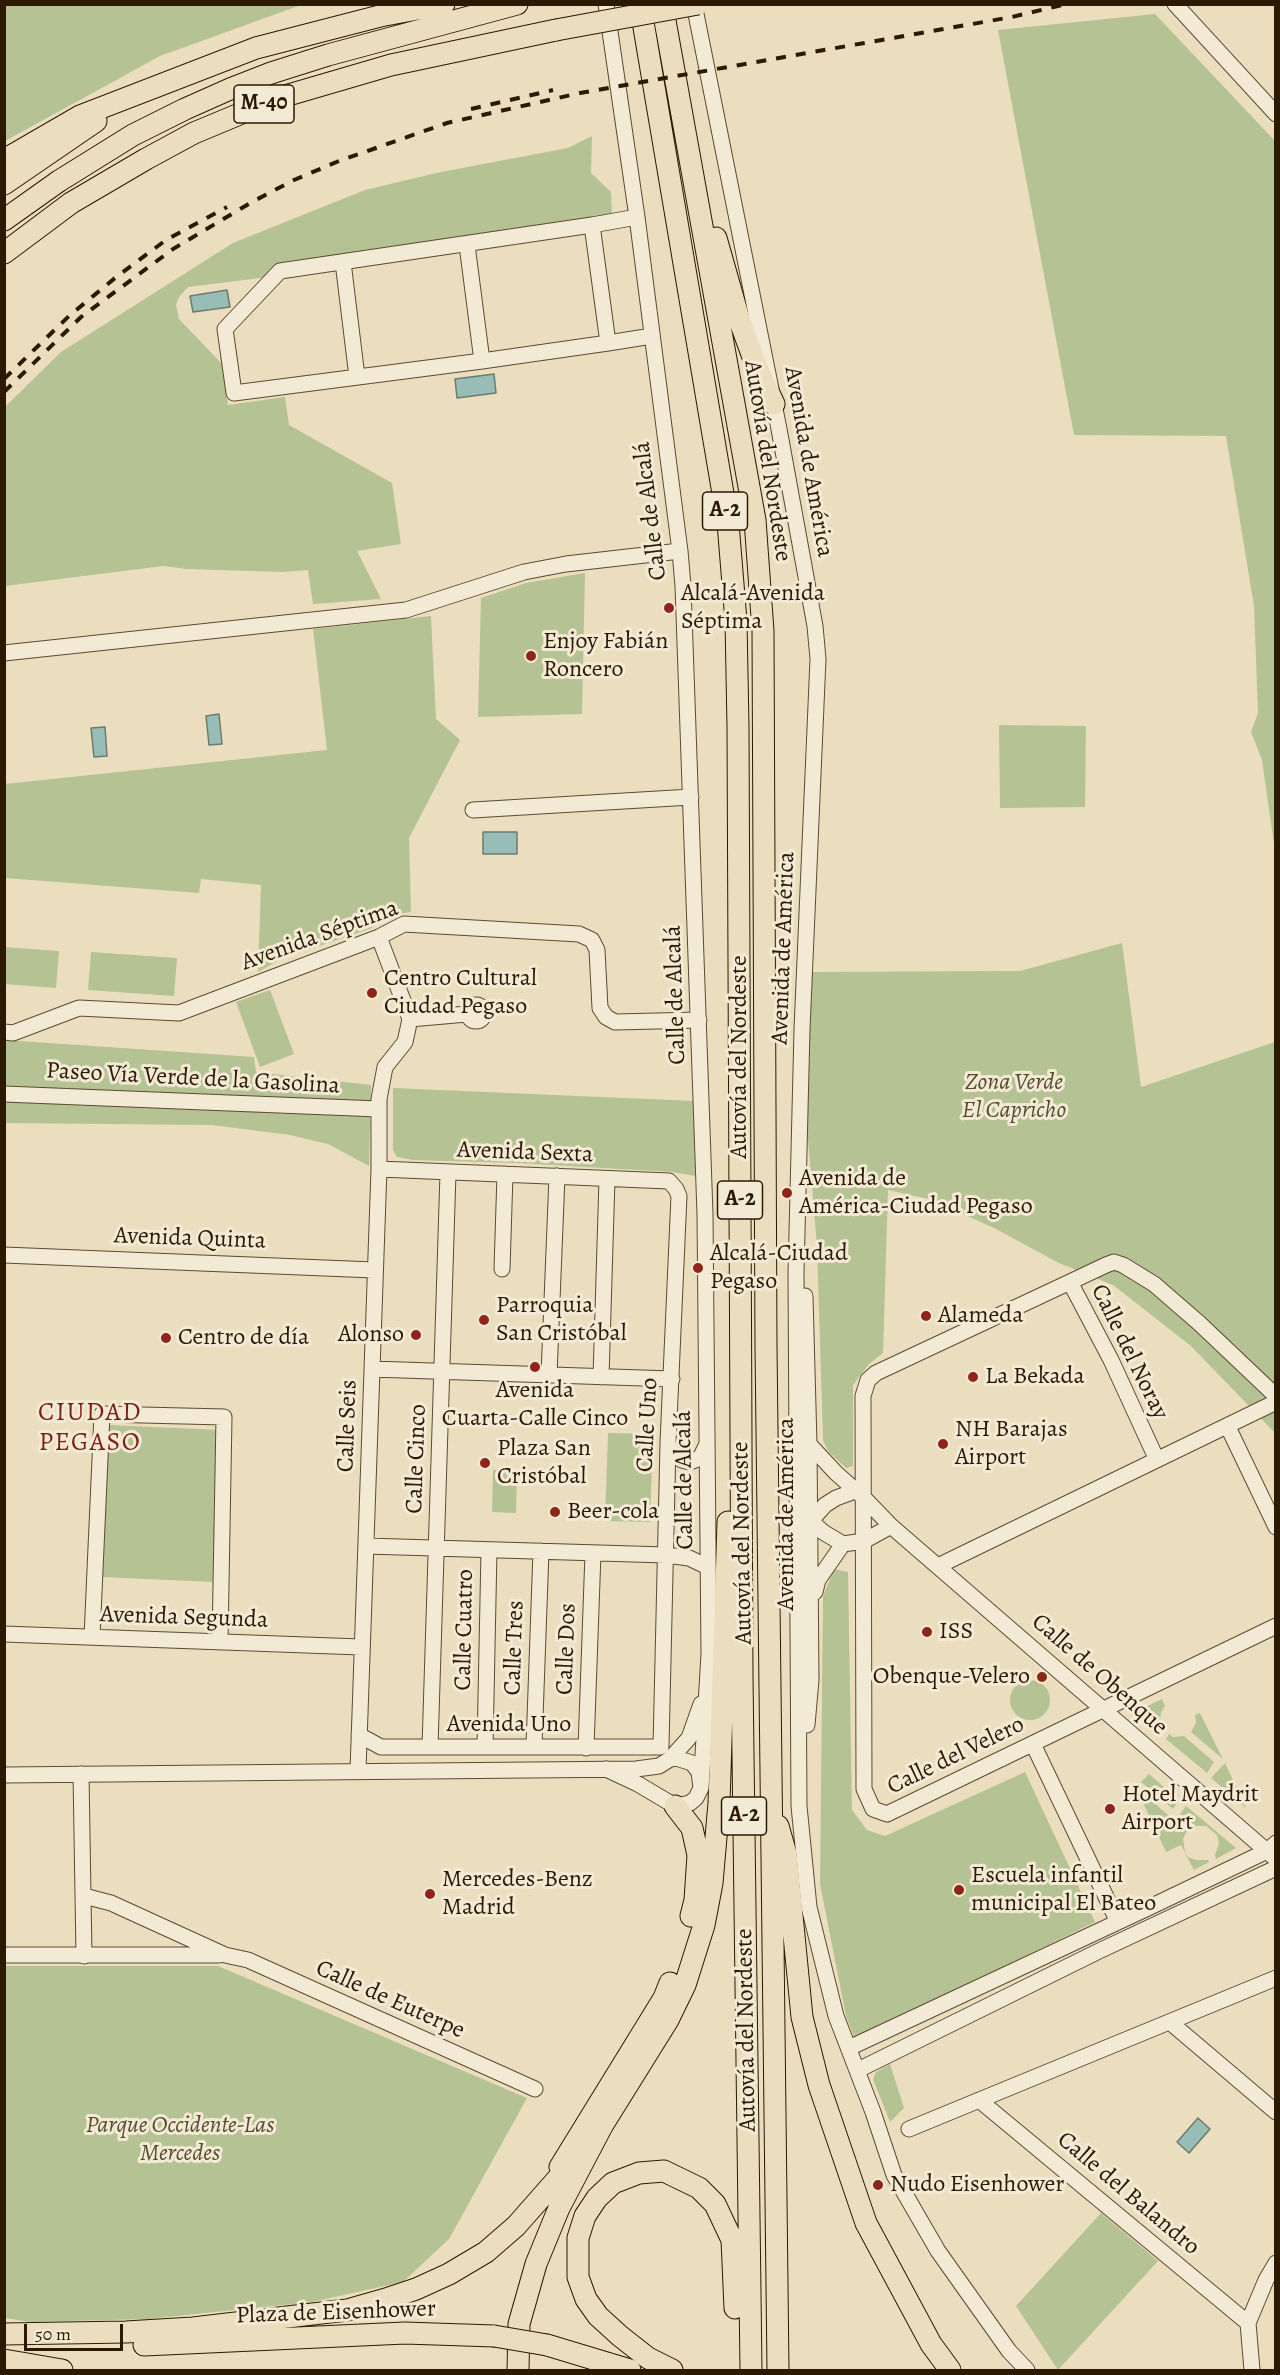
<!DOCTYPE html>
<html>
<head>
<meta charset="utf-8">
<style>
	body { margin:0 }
	#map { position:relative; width:1280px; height:2375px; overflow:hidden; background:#ebdebe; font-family:Alegreya,serif }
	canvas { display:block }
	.frame { position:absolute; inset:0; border:6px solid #2c1902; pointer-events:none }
	.scale { position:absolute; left:24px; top:2324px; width:99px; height:27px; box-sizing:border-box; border:3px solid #2c1902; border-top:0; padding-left:8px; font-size:18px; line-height:21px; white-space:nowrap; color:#2c1902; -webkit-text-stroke:4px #f2ead5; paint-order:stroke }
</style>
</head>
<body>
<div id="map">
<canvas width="1280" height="2375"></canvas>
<div class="frame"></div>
<div class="scale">50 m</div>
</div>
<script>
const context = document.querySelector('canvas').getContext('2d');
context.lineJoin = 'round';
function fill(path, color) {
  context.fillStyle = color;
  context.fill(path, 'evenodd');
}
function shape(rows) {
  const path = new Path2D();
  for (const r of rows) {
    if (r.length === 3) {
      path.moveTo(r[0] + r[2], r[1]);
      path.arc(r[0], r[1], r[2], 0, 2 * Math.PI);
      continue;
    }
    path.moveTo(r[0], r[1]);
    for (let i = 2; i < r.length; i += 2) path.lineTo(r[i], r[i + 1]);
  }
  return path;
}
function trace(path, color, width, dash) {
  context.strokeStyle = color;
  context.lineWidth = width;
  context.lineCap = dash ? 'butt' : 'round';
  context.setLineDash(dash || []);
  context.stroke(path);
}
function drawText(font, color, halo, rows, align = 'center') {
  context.font = font + ' Alegreya,serif';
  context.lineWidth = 6;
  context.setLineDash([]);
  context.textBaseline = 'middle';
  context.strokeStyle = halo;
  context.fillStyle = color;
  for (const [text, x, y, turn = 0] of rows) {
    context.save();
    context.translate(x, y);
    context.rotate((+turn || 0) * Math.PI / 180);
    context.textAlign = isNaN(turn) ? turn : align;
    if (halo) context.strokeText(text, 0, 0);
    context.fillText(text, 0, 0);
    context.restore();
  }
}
const green = shape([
	[5,4,301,4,301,5,160,56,5,141],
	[1155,14,1275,141,1275,851,1262,760,1251,732,1258,713,1254,606,1226,436,1074,435,998,30],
	[592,136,591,173,611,192,612,216,268,277,188,287,179,297,176,305,179,319,222,364,228,405,285,397,289,425,392,483,401,544,357,551,381,599,313,604,308,570,282,572,187,569,163,566,5,586,5,407,61,352,233,243,365,190,441,172,568,148],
	[585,573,582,714,478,717,481,598,526,583],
	[431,616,436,719,460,740,409,838,411,912,385,916,377,921,372,928,281,959,258,972,261,885,201,879,199,893,5,878,5,784,327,750,313,629],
	[999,725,1086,726,1085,807,1000,808],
	[1122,943,1141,1087,1275,1042,1275,1433,1191,1346,1113,1285,1059,1263,996,1229,933,1200,888,1190,883,1353,869,1364,853,1385,853,1466,846,1468,828,1451,823,1440,817,1246,806,1116,812,972,1020,971],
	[4,947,59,951,56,988,5,984],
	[91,952,177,958,174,996,88,990],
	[270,990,294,1054,260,1067,236,1002],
	[5,1040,254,1057,256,1072,371,1085,369,1166,328,1144,290,1135,212,1125,5,1123],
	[393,1088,694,1101,695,1176,672,1172,517,1163,413,1160,397,1157,393,1150],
	[108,1425,220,1430,214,1582,102,1577],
	[608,1433,653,1434,650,1522,605,1521],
	[493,1470,517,1470,516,1513,492,1512],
	[834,1569,848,1572,852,1810,867,1830,885,1836,1025,1772,1095,1922,855,2039,846,2016,820,1884,823,1596],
	[1030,1700,20],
	[1162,1699,1165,1706,1161,1712,1160,1720,1163,1730,1160,1733,1135,1712],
	[1200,1713,1223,1759,1191,1732,1196,1723,1195,1715],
	[1169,1734,1173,1737,1184,1736,1214,1762,1207,1773,1166,1739],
	[1225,1763,1246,1808,1211,1778],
	[1149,1774,1179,1800,1173,1809,1141,1782],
	[1136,1788,1187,1831,1183,1839,1185,1852,1188,1857,1196,1860,1208,1860,1209,1862,1194,1870,1181,1845,1166,1852],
	[1186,1806,1236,1848,1216,1859,1215,1855,1219,1843,1217,1835,1206,1826,1193,1826,1180,1814],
	[4,1966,218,1966,527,2098,449,2239,403,2282,312,2302,148,2319,30,2322,5,2318],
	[890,2064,904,2108,890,2122,873,2079,876,2072],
	[1101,2213,1158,2261,1058,2370,1016,2306]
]);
const water = shape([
	[227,290,230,307,193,312,190,296,227,290],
	[494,374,496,393,457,398,455,379,494,374],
	[219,714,222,744,209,745,206,716,219,714],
	[105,727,107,756,94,757,91,728,105,727],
	[483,832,517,832,517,854,483,854,483,832],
	[1198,2118,1210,2129,1189,2153,1177,2142,1198,2118]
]);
const minor = shape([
	[606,4,637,217,680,551,683,586,705,1214,709,1654,701,1788],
	[694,4,779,429,815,626,818,659,802,1029,796,1274,799,1806,809,1907,836,2016,873,2112,894,2175,938,2251,1009,2351,1027,2370],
	[1175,4,1276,114],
	[592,225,637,217],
	[467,245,482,361],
	[343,262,357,377],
	[608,343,592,225,280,271,225,329,234,393,482,361,608,343,652,336],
	[4,653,406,610,524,572,566,564,680,551],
	[473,810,691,797],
	[476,1013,8],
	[410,1019,467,1014],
	[4,1032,13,1033,79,1008,179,1013,379,937,404,924,579,934,592,940,597,950,600,1008,606,1017,615,1022,699,1020],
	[4,1094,379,1109],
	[4,1255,374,1270],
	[502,1269,505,1174],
	[1070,1282,1106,1265,1114,1262,1123,1265,1154,1284,1199,1323,1276,1396],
	[805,1296,809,1444,811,1680,807,1725],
	[372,1369,672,1379],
	[549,1375,557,1176],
	[601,1377,607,1179],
	[1228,1427,1276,1527],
	[668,1443,672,1453,682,1460,690,1462,700,1458,707,1444],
	[809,1444,836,1473,863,1497,891,1526,1276,1859],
	[1157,1460,1111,1360,1070,1282,876,1373,868,1380,863,1396,864,1789,873,1809,887,1814,1276,1626],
	[807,1515,810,1520,823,1532,843,1544,864,1541,891,1526],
	[808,1524,825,1505,836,1498,855,1491],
	[366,1546,666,1555,689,1558,708,1567],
	[938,1566,1276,1402],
	[815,1592,818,1580,843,1544],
	[4,1634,361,1647],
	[92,1637,102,1414,224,1417,220,1642],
	[359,1735,381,1747,661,1747,668,1443,679,1196,676,1189,669,1181,379,1169],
	[1033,1744,1118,1922],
	[534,1746,541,1551],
	[430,1747,448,1173],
	[485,1747,489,1550],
	[586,1748,593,1553],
	[670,1759,689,1738,701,1704],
	[358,1771,379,1169,379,1099,385,1067,405,1042,410,1019,379,937],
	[81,1774,84,1956],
	[4,1775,636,1769,659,1766,670,1759,676,1758,692,1763,699,1772,701,1788,696,1798,690,1803,675,1806,638,1784,606,1769],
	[84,1896,111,1903,225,1955,248,1960,535,2089],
	[4,1955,219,1955],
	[1171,2023,1276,2112],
	[849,2048,1150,1907,1267,1851,1276,1843],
	[858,2070,1099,1951,1276,1868],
	[979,2100,1248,2323],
	[909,2129,1276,1978],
	[1252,2370,1248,2323,1266,2280,1276,2263]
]);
const highway = shape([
	[640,4,728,523,736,621,738,727,742,1677,751,2370],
	[662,4,755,520,763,631,766,1346,778,2370],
	[4,160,80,116,256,48,380,16,444,4],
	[4,184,96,121],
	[4,220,59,181,133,135,185,109,230,89,271,73,328,55,517,4],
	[716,238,739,319,757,368,774,404],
	[4,253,71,203,146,159,194,133,278,98,391,65,556,30],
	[675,1806,692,1828,698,1855,695,1900,691,1916],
	[778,1826,786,1854,802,2017,819,2085,866,2223,931,2344,950,2370],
	[560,2167,664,1998,670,1983],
	[4,2334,126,2332,193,2328,347,2310,389,2298,416,2289,449,2274,486,2252,516,2226,575,2159],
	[144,2345,405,2333,494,2336],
	[547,2345,630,2370],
	[4,2360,62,2370],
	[518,2370,519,2324,536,2264,559,2208,602,2126,668,2020,685,1985,704,1925,712,1883,719,1803,728,1522],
	[672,2370,648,2358,620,2336,598,2316,586,2299,578,2277,578,2238,585,2216,597,2198,613,2183,639,2173,664,2171,699,2188,715,2204,732,2240,735,2308]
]);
const rail = shape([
	[471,109,553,90],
	[4,379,69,316,115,278,166,240,227,207],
	[4,392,81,317,173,249,252,202,294,180,339,161,447,123,580,93,1012,17,1066,4]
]);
const highwayBridge = shape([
	[556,30,698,4],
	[494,2336,547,2345]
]);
const markers = [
	[669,608,6,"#8f2418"],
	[531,656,6,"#8f2418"],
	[372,993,6,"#8f2418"],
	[787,1193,6,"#8f2418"],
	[698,1268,6,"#8f2418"],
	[926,1316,6,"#8f2418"],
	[484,1320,6,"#8f2418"],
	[416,1335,6,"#8f2418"],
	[166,1338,6,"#8f2418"],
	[535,1367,6,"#8f2418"],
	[973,1377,6,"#8f2418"],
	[943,1444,6,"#8f2418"],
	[485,1463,6,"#8f2418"],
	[555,1512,6,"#8f2418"],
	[927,1632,6,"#8f2418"],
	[1042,1677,6,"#8f2418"],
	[1110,1809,6,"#8f2418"],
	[959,1890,6,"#8f2418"],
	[430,1894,6,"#8f2418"],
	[878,2185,6,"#8f2418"]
];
const shields = [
	[264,104,60],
	[725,511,45],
	[740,1200,45],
	[744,1816,45]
];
const shieldNames = [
	["M-40",264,104],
	["A-2",725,511],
	["A-2",740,1200],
	["A-2",744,1816]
];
const streetNames = [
	["Autovía del Nordeste",767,461,81],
	["Avenida de América",808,462,80],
	["Calle de Alcalá",651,511,-97],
	["Avenida Séptima",320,936,-20],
	["Avenida de América",784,948,-88],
	["Calle de Alcalá",676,995,-92],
	["Autovía del Nordeste",740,1057,-90],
	["Paseo Vía Verde de la Gasolina",193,1079,3],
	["Avenida Sexta",525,1153,2],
	["Avenida Quinta",190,1239,2],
	["Calle del Noray",1129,1352,64],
	["Calle Uno",648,1425,-87],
	["Calle Seis",348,1426,-88],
	["Calle Cinco",417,1459,-88],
	["Calle de Alcalá",685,1480,-91],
	["Avenida de América",787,1514,-90],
	["Autovía del Nordeste",743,1543,-91],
	["Avenida Segunda",184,1618,2],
	["Calle Cuatro",465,1630,-89],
	["Calle Tres",515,1648,-88],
	["Calle Dos",567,1649,-88],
	["Calle de Obenque",1099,1675,41],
	["Avenida Uno",509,1725],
	["Calle del Velero",956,1756,-26],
	["Calle de Euterpe",390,2000,24],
	["Autovía del Nordeste",747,2030,-91],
	["Calle del Balandro",1128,2194,40],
	["Plaza de Eisenhower",336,2313,-2]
];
const poiNames = [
	["Alcalá-Avenida",681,594],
	["Séptima",681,622],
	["Enjoy Fabián",543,642],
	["Roncero",543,670],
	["Centro Cultural",384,979],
	["Ciudad Pegaso",384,1007],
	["Avenida de",799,1179],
	["América-Ciudad Pegaso",799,1207],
	["Alcalá-Ciudad",710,1254],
	["Pegaso",710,1282],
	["Parroquia",496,1306],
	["San Cristóbal",496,1334],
	["Alameda",938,1316],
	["Alonso",404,1335,"right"],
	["Centro de día",178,1338],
	["La Bekada",985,1377],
	["Avenida",535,1391,"center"],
	["Cuarta-Calle Cinco",535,1419,"center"],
	["NH Barajas",955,1430],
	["Airport",955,1458],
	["Plaza San",497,1449],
	["Cristóbal",497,1477],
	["Beer-cola",567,1512],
	["ISS",939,1632],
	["Obenque-Velero",1030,1677,"right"],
	["Hotel Maydrit",1122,1795],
	["Airport",1122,1823],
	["Escuela infantil",971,1876],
	["municipal El Bateo",971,1904],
	["Mercedes-Benz",442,1880],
	["Madrid",442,1908],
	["Nudo Eisenhower",890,2185]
];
const parkNames = [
	["Zona Verde",1014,1083],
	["El Capricho",1014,1111],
	["Parque Occidente-Las",180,2126],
	["Mercedes",180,2154]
];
const neighbourhoodNames = [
	["CIUDAD",90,1414],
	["PEGASO",90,1444]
];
fill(green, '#b4c294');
fill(water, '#98bcb6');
trace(water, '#6d7b6e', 1.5);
trace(minor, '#5c4a31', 17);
trace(highway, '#2c1902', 23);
trace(minor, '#f2ead5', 15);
trace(highway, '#ebdebe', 21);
trace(rail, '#2c1902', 4, [10, 10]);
trace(highwayBridge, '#2c1902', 23, []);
trace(highwayBridge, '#ebdebe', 21);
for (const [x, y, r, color] of markers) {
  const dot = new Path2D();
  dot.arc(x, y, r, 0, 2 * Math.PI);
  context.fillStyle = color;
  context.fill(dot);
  trace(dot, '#f2ead5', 2);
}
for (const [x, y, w] of shields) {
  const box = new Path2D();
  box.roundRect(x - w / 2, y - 19, w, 38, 4.5);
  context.fillStyle = '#f2ead5';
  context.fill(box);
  trace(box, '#2c1902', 1.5);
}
drawText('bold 22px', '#2c1902', null, shieldNames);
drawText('24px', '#2c1902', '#f2ead5', streetNames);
drawText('24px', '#2c1902', '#f2ead5', poiNames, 'left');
drawText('italic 24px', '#554c2e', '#f2ead5', parkNames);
context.letterSpacing = '1.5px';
drawText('26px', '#7a1f14', '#f2ead5', neighbourhoodNames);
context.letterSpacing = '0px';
</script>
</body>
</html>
